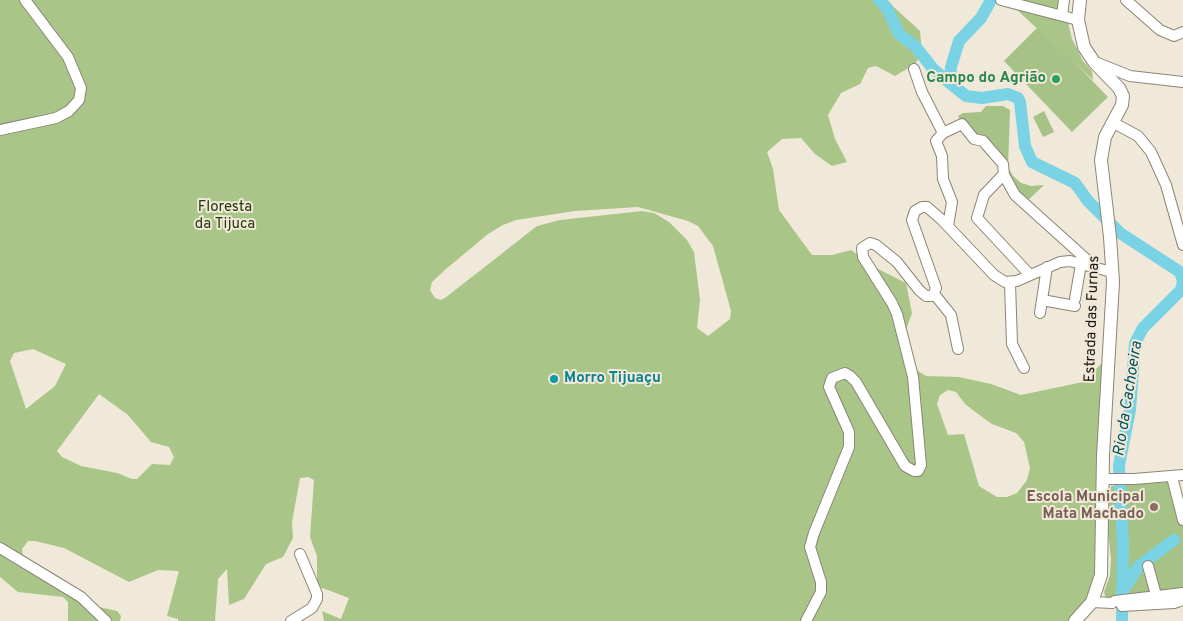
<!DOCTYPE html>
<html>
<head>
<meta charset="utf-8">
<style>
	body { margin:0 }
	canvas { display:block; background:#f0e8d8 }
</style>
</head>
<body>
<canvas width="1183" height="621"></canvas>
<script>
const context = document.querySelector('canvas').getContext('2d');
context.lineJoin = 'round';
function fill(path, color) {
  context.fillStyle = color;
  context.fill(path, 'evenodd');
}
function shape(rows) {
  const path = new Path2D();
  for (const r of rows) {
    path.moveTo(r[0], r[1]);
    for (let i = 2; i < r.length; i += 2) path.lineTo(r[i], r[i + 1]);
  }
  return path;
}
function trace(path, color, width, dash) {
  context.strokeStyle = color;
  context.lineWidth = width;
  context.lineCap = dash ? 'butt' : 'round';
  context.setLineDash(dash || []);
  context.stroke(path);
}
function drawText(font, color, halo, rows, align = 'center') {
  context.font = font + ' Overpass,sans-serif';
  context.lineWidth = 4;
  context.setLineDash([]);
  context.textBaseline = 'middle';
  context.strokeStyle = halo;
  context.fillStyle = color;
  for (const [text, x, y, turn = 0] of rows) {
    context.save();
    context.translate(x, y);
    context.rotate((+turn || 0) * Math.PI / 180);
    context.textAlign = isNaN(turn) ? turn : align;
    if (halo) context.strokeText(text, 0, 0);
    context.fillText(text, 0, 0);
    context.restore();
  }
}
const green = shape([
	[1039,26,1108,97,1072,132,1004,61],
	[986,106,1003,106,1010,110,1008,167,1013,176,1021,183,1031,186,1044,185,1024,204,1005,171,962,124,958,116,963,113,981,112],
	[1044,111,1054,132,1043,137,1033,117],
	[1169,482,1176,516,1183,526,1183,590,1106,599,1104,592,1110,575,1111,559,1107,522,1111,486]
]);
const forest = shape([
	[0,0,886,0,920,31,922,53,915,64,895,76,876,66,868,68,860,84,841,93,828,115,835,139,847,162,832,166,815,154,801,138,782,139,767,152,773,169,779,210,812,255,832,255,851,250,874,267,906,283,912,313,902,341,910,366,926,376,959,377,991,384,1021,395,1083,382,1102,363,1093,605,1077,621,324,621,322,611,341,619,349,598,317,586,317,556,310,537,314,480,308,477,300,478,292,522,293,538,283,557,266,564,244,599,229,605,227,569,218,579,215,621,178,621,178,619,167,616,179,571,158,570,129,582,64,548,35,541,28,541,22,549,23,557,81,591,99,607,117,611,121,616,120,621,68,621,68,602,63,597,18,592,0,577],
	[638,207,688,221,698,226,713,246,731,311,730,319,708,336,697,328,700,300,694,252,687,240,669,222,654,213,642,211,560,220,537,226,445,298,441,300,435,298,430,290,432,282,446,269,488,234,503,225,516,220,575,211],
	[33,349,66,364,55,386,26,409,10,361,14,353],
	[948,390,956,392,965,404,978,414,992,424,1016,433,1024,442,1030,468,1027,480,1017,493,1007,497,997,497,979,486,964,434,948,435,937,404,940,395],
	[99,394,128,415,151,442,169,447,174,457,170,465,152,464,137,479,132,479,117,473,81,466,62,457,57,451],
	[1011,0,1070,0,1066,14,1072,39,1083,61,1092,71,1093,80,1017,10]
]);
const river = shape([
	[879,0,887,8,899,34,915,46,934,70,966,96,982,98,1008,94,1018,98,1020,102,1025,146,1032,162,1075,183,1088,201,1120,233,1180,272,1183,281,1181,290,1143,328,1135,343,1130,410,1119,465,1123,544,1122,621],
	[950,83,951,67,959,41,981,18,991,0],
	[1122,592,1139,566,1174,540]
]);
const minor = shape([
	[1001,0,1078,20],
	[1126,0,1160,30,1174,36,1183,32],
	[1062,15,1064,0],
	[1095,62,1130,76,1183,82],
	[914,69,922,92,943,133,936,141,942,156,943,179,952,202,948,226],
	[1112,122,1138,136,1151,152,1166,185,1183,245],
	[0,130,56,118,69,111,79,100,81,88,68,57,25,0],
	[943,133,962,124,974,139,983,141,1003,164,1004,175,1015,195,1096,268],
	[1004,174,984,195,977,218,1030,275],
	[1010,283,1012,344,1024,368],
	[935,295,951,315,958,349],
	[1075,299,1081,264],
	[1042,300,1075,306],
	[1040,313,1047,267],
	[1172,477,1183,520],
	[1103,479,1134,479,1183,475],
	[0,548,81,597,106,621],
	[1148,566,1156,595],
	[1092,602,1112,603,1115,601,1183,593],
	[1122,606,1174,603,1183,600],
	[291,621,312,608,317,599,317,594,300,554],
	[806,621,821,592,821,582,810,547,814,533,849,447,849,432,829,387,832,378,845,373,850,376,856,382,905,466,914,471,918,471,921,465,913,377,897,314,892,303,863,257,862,248,870,243,876,245,897,262,919,290,926,296,933,296,936,288,912,220,915,211,922,207,927,207,942,220,994,275,1005,282,1017,281,1060,262,1070,261,1112,272]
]);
const major = shape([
	[1075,621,1092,602,1101,575,1103,456,1113,282,1110,237,1101,160,1105,137,1122,105,1123,96,1119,88,1094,62,1084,47,1078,20,1080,0]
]);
const markers = [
	[1056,79,5,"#2e9e5b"],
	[554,379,5,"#0f9aa8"],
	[1154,507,5,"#8d6e63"]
];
const leisureNames = [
	["Campo do Agrião",1046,79]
];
const parkNames = [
	["Floresta",225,208],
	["da Tijuca",225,225]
];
const streetNames = [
	["Estrada das Furnas",1093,319,-88]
];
const cultureNames = [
	["Morro Tijuaçu",564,379]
];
const educationNames = [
	["Escola Municipal",1144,498],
	["Mata Machado",1144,515]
];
const waterNames = [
	["Rio da Cachoeira",1129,399,-81]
];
fill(green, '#a6c287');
fill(forest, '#a9c688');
trace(river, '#79d3e5', 12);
trace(minor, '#8c8577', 12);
trace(major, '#8c8577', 14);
trace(minor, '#fff', 10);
trace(major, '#fff', 12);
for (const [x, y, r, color] of markers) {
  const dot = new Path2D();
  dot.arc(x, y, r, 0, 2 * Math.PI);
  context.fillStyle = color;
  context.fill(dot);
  trace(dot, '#f0e8d8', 2);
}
drawText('bold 15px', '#27864d', '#f0e8d8', leisureNames, 'right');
drawText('15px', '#27390c', '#f0e8d8', parkNames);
drawText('15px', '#1b1813', '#f0e8d8', streetNames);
drawText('bold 15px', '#0d838f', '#f0e8d8', cultureNames, 'left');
drawText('bold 15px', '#785e54', '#f0e8d8', educationNames, 'right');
drawText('italic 16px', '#005561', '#f0e8d8', waterNames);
</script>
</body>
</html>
